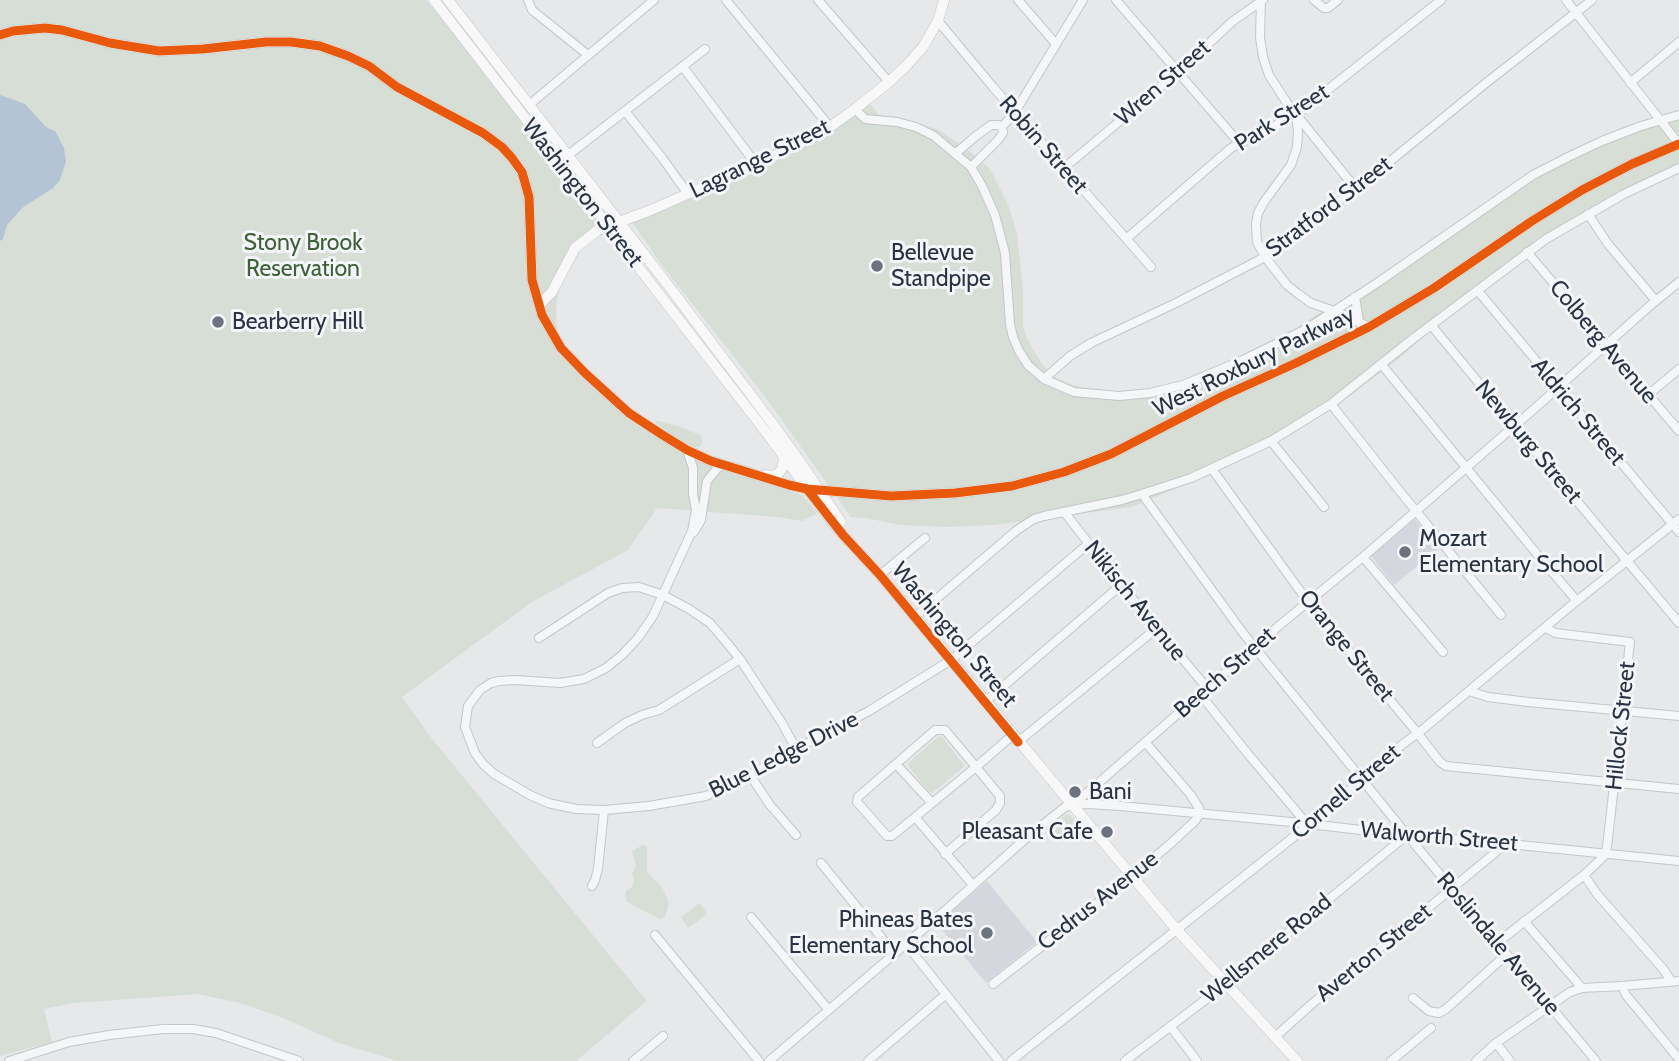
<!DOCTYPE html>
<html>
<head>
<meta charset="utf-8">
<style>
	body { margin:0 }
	canvas { display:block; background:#e6e8ea }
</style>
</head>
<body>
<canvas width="1679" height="1061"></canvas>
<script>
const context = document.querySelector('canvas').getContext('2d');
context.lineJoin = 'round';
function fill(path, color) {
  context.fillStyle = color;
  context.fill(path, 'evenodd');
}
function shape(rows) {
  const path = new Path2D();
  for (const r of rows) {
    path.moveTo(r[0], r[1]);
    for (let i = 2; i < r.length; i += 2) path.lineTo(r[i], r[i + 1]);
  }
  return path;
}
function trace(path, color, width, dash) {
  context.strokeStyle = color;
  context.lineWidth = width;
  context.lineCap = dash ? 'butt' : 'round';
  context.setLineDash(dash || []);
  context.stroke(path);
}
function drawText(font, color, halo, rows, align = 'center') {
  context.font = font + ' Cabin,sans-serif';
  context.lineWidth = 6;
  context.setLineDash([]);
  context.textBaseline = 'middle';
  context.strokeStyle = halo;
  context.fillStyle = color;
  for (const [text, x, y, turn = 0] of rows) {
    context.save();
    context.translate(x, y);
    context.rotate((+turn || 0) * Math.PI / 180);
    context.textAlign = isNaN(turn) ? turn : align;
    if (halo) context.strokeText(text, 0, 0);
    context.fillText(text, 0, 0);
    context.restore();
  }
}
const built = shape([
	[1415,519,1439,548,1394,585,1371,556],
	[987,881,1037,942,986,983,937,924]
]);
const green = shape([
	[0,0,426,0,465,46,540,146,582,198,607,234,597,236,581,249,562,282,558,296,556,310,557,337,579,363,636,417,712,459,724,471,800,494,806,499,817,514,802,521,778,517,657,508,628,550,532,602,402,697,433,740,647,1001,576,1061,398,1061,339,1043,283,1018,240,1003,198,994,73,1003,44,1009,52,1042,0,1056],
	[870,104,879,115,937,129,968,150,990,169,1009,207,1017,234,1023,290,1023,325,1026,336,1033,350,1043,365,1056,378,1075,386,1110,392,1142,391,1199,380,1285,336,1321,312,1353,298,1375,278,1431,242,1527,177,1662,116,1679,112,1679,174,1641,189,1538,248,1438,324,1397,360,1351,395,1267,446,1223,469,1132,507,993,525,947,527,900,525,866,518,851,517,766,398,661,264,632,222,712,189,785,155,827,133],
	[655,421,659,421,678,426,700,435,702,439,702,444,699,447,692,447,687,443,676,440,659,427],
	[939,736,942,737,965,766,932,793,929,792,907,764],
	[1067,814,1070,815,1076,822,1054,838,1048,830],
	[643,845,647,846,647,872,662,887,669,903,665,917,659,919,627,902,625,895,627,890,631,888,634,881,632,874,636,865,632,851],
	[700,903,707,914,688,928,681,917]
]);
const water = shape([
	[0,95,25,104,46,127,55,131,64,148,66,161,60,180,53,188,22,208,7,225,3,239,0,241]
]);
const minor = shape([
	[528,0,532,10,588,55],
	[726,0,830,127],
	[818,0,889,82],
	[1018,0,1056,44],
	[1116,0,1239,143],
	[1261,0,1260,37,1263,57,1269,75,1287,103,1356,189],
	[1314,0,1324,8,1328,8,1338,0],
	[1566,0,1679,144],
	[938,21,993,87,1151,267],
	[683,67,756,164],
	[1630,83,1679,42],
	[529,105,654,0],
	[855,109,865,119,897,122,916,127,934,136,971,167,982,186,995,215,1005,253,1010,324,1013,337,1019,351,1028,365,1044,379,1074,392,1119,396,1150,393,1183,385,1243,360,1308,328,1377,283,1533,175,1568,157,1602,141,1641,126,1679,115],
	[625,111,663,159,688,194],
	[1296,115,1298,132,1297,147,1291,165,1264,202,1258,213,1256,224,1257,242,1265,257,1287,285,1297,293,1311,303,1334,311,1369,327],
	[956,153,976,136,991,125,998,125,1002,127],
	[567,156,705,49],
	[971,167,998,140,1003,133,1002,127,1015,112,1083,0],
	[1064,168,1178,72,1233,21,1263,0],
	[1588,214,1608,244,1656,301],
	[1126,239,1231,148,1296,115,1441,0],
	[1527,252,1679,431],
	[1478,291,1679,532],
	[1355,297,1359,322],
	[1431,325,1535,451,1679,623],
	[1382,365,1541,559,1577,601],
	[1044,379,1070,356,1091,343,1176,303,1265,257,1356,189,1486,83,1592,0],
	[1648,395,1679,369],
	[1331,404,1398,489,1501,615],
	[1271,441,1324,507],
	[687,450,693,468,693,494,696,510,692,531,653,616,638,638,622,655,606,668,584,679,560,683,515,680,499,681,491,683,480,690,468,706,465,727,475,753,483,764,494,774,530,795,548,803,576,809,604,810,649,806,706,796,750,775,796,749,869,711,951,660,1088,544],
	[1212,469,1308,602,1415,730,1440,762,1446,766,1679,789],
	[1142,494,1243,633,1407,835,1596,1061],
	[1065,513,1121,585,1207,688],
	[694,532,701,520,707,481,721,464],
	[1363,557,1443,652],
	[880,575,925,538],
	[915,617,1017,530,1034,519,1044,516,1122,500,1142,494,1191,478,1271,441,1331,404,1414,338,1546,239,1624,194,1679,168],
	[539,638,608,593,622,588,639,587,663,595,689,609,710,623,727,643,740,659,782,723,796,749],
	[1469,691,1488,697,1528,702,1679,716],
	[1200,694,1248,754,1302,818,1308,823],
	[985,702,1121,585],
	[1018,742,1157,628],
	[597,743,625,723,642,715,659,710,740,659],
	[896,764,932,803],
	[750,775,770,805,796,835],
	[1073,805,1088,804,1120,806,1292,822,1387,833,1509,844,1679,861],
	[915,817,973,885],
	[945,854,996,810,1000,803,1000,796,976,767,945,730,935,730,858,797,857,802,887,836,892,836,976,767,1007,740,1013,736],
	[821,863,894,953],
	[1584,875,1597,894,1664,970,1671,981],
	[592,886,595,880,598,869,604,810],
	[751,917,828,1009],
	[1524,921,1582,988],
	[655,935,759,1061],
	[1497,943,1584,875,1598,862,1606,854,1609,830,1630,642,1555,633,1546,628],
	[906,944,999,1061],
	[993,984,1132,876,1169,845,1195,821,1200,814,1199,808,1190,794,1145,742],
	[1622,986,1626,995,1679,1059],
	[1413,998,1429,1011,1439,1013,1446,1009,1506,955],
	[1170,1026,1197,1061],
	[1275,1037,1314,1002,1507,843],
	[1496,1043,1510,1061],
	[9,1061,69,1042,109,1035,163,1029,193,1029,216,1033,299,1061],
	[633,1061,663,1036],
	[769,1061,948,908,1025,839,1065,807,1073,805,1281,624,1363,557,1534,409,1652,304,1679,282],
	[868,1061,945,995],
	[1011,1061,1310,824,1403,744,1422,730,1573,604,1679,519],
	[1125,1061,1226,984,1407,835],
	[1391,1061,1431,1028],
	[1476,1061,1496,1043,1570,992,1582,988,1622,986,1679,981]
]);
const major = shape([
	[434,0,597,211,612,233,769,436,819,505,843,535,880,575,1177,930,1297,1061],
	[448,0,671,289,775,427,803,466,841,522],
	[0,35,13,31,45,28,62,30,110,43,159,51,203,49,266,42,291,42,320,46,348,56,369,66,397,87,483,133,502,147,512,158,522,172,529,197,532,280,542,315,561,348,585,373,629,413,661,434,687,450,711,461,734,468,789,485,807,489,891,496,955,493,1012,486,1064,472,1111,454,1223,396,1296,363,1369,327,1434,288,1532,221,1582,190,1632,164,1679,144],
	[539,305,552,292,575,248,598,230,651,210,794,147,830,127,855,109,889,82,906,66,923,47,938,21,944,0],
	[766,475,772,476,778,474,782,469,784,457]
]);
const cycleway = shape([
	[0,35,13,31,45,28,62,30,110,43,159,51,203,49,266,42,291,42,320,46,348,56,369,66,397,87,483,133,502,147,512,158,522,172,529,197,532,280,542,315,561,348,585,373,629,413,661,434,687,450,711,461,734,468,789,485,807,489,891,496,955,493,1012,486,1064,472,1111,454,1223,396,1296,363,1369,327,1434,288,1532,221,1582,190,1632,164,1679,144],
	[807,489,843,535,880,575,1018,742]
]);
const markers = [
	[877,266,7,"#6c737f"],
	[218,322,7,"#6c737f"],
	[1405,552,7,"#6c737f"],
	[1075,792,7,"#6c737f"],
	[1107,832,7,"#6c737f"],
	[987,933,7,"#6c737f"]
];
const streetNames = [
	["Wren Street",1163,83,-41],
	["Park Street",1282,118,-32],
	["Robin Street",1043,145,49],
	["Lagrange Street",760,159,-26],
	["Washington Street",582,193,52],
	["Stratford Street",1329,207,-37],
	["Colberg Avenue",1603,342,50],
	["West Roxbury Parkway",1254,362,-26],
	["Aldrich Street",1578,412,50],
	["Newburg Street",1528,442,50],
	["Nikisch Avenue",1135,601,51],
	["Washington Street",954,635,50],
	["Orange Street",1346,646,51],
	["Beech Street",1225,673,-41],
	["Hillock Street",1621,726,-84],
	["Blue Ledge Drive",784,755,-27],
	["Cornell Street",1346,792,-40],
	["Walworth Street",1439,837,5],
	["Cedrus Avenue",1098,901,-38],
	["Roslindale Avenue",1498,944,50],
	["Wellsmere Road",1267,949,-39],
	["Averton Street",1374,953,-39]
];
const parkNames = [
	["Stony Brook",303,243],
	["Reservation",303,269]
];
const poiNames = [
	["Bellevue",891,253],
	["Standpipe",891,279],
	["Bearberry Hill",232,322],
	["Mozart",1419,539],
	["Elementary School",1419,565],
	["Bani",1089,792],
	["Pleasant Cafe",1093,832,"right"],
	["Phineas Bates",973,920,"right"],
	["Elementary School",973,946,"right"]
];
fill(built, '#d4d7dd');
fill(green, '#d6ded6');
fill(water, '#b4c4d5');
trace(minor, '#c4c6c8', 10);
trace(major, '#c2c5c8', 11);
trace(minor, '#f5f6f7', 8);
trace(major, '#f8f8f8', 10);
trace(cycleway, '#e8590c', 9);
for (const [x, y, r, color] of markers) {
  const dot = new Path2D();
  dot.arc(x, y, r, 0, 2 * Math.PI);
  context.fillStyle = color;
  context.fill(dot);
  trace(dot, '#f4f6f9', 2.5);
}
drawText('23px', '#2b3445', '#f4f6f9', streetNames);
drawText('23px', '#3f6138', '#f4f6f9', parkNames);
drawText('23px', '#2b3445', '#f4f6f9', poiNames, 'left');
</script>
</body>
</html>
